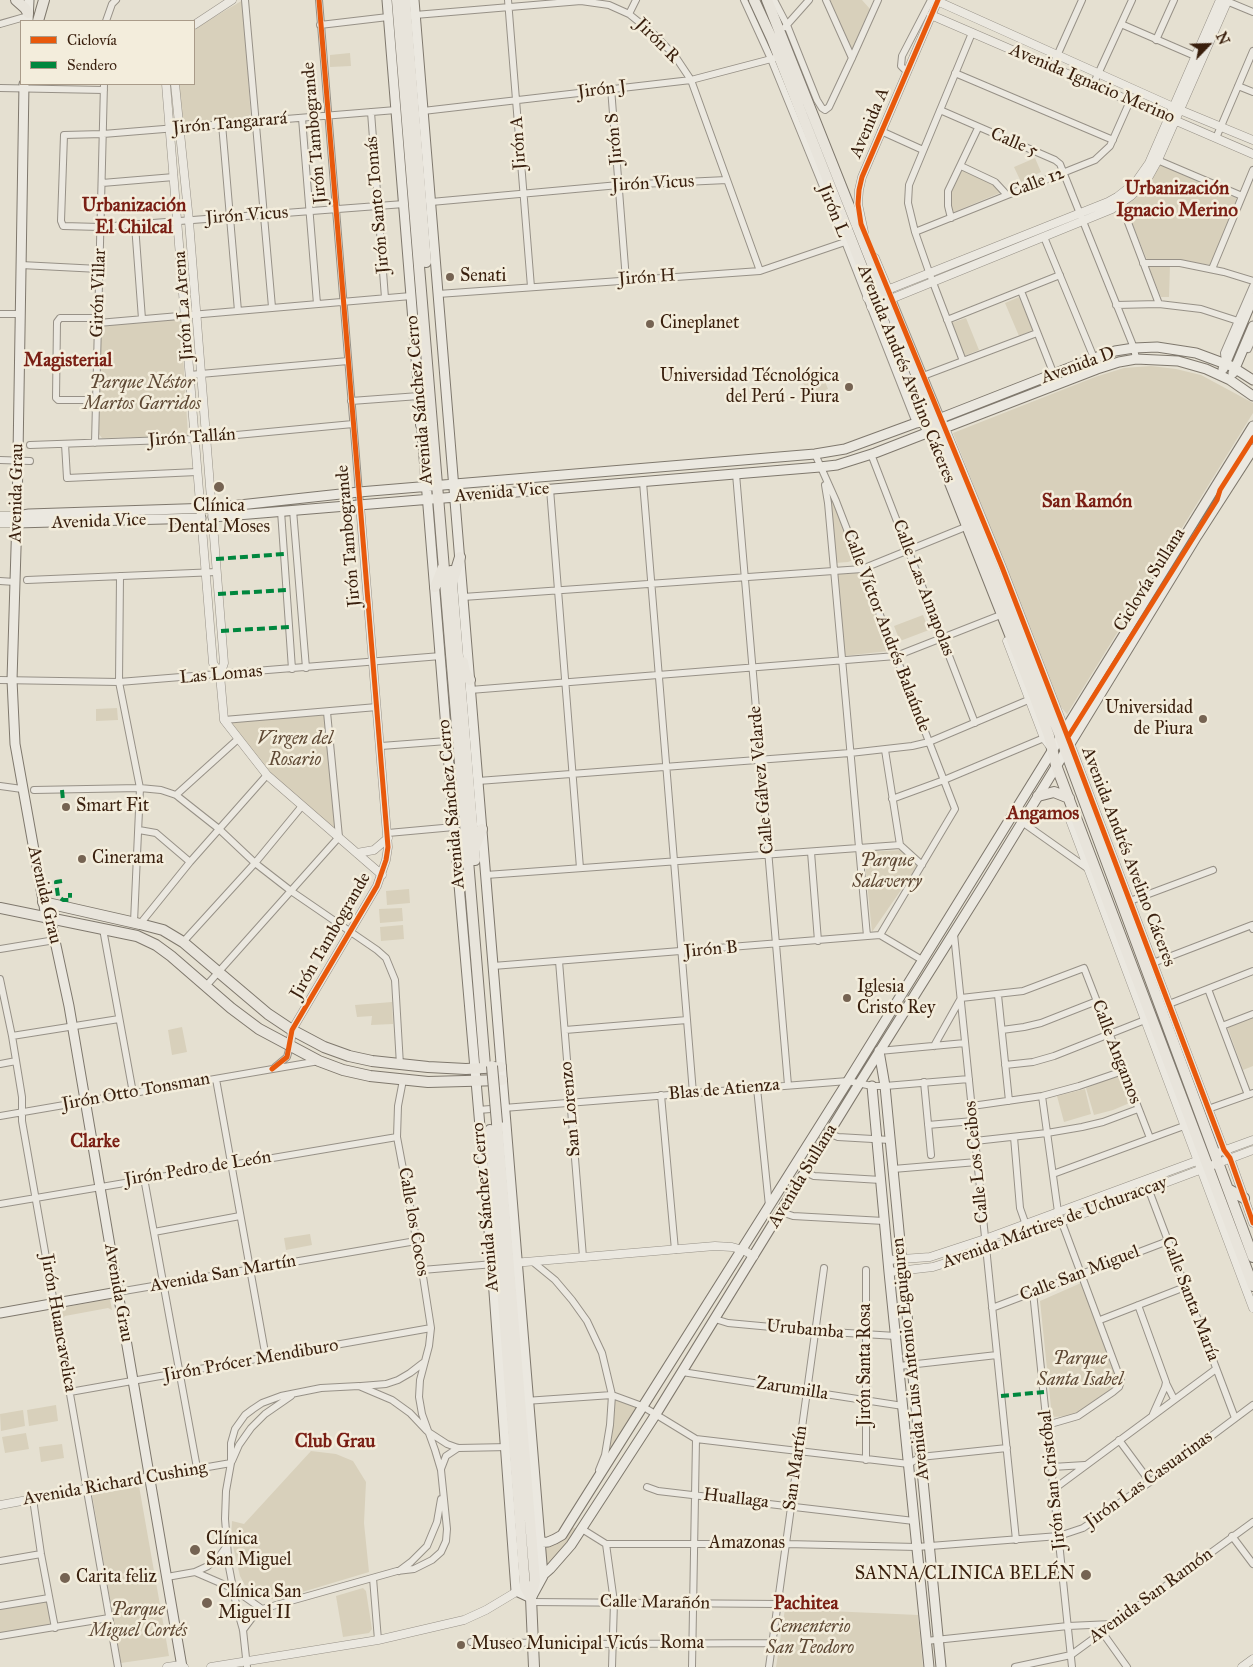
<!DOCTYPE html>
<html>
<head>
<meta charset="utf-8">
<style>
	body { margin:0 }
	#map { position:relative; width:1253px; height:1667px; overflow:hidden; background:#e5e0d1; font-family:"IM FELL Great Primer",serif }
	canvas { display:block }
	.legend { position:absolute; left:20px; top:20px; width:175px; height:65px; box-sizing:border-box; background:#f3eddc; border:1px solid #a99b89; margin:0; padding:6px 9px; list-style:none; font-size:15px; color:#391f0d }
	.legend li { display:flex; align-items:center; gap:10px; height:25px }
	.legend b { width:25px; border:1px solid #a99b89 }
	.north { position:absolute; left:1183px; top:20px; width:50px; height:50px; -webkit-text-stroke:4px #f3eddc; paint-order:stroke; rotate:66deg; font-size:14px; font-weight:700; line-height:20px; text-align:center; color:#391f0d }
	.north::after { content:''; display:block; margin:auto; width:18px; height:22px; background:#391f0d; clip-path:polygon(50% 0,100% 100%,50% 72%,0 100%) }
</style>
</head>
<body>
<div id="map">
<canvas width="1253" height="1667"></canvas>
<ul class="legend">
<li><b style="height:6px;background:#e8590c"></b>Ciclovía</li>
<li><b style="height:6px;background:#00873e"></b>Sendero</li>
</ul>
<div class="north">N</div>
</div>
<script>
const context = document.querySelector('canvas').getContext('2d');
context.lineJoin = 'round';
function fill(path, color) {
  context.fillStyle = color;
  context.fill(path, 'evenodd');
}
function shape(rows) {
  const path = new Path2D();
  for (const r of rows) {
    path.moveTo(r[0], r[1]);
    for (let i = 2; i < r.length; i += 2) path.lineTo(r[i], r[i + 1]);
  }
  return path;
}
function trace(path, color, width, dash) {
  context.strokeStyle = color;
  context.lineWidth = width;
  context.lineCap = dash ? 'butt' : 'round';
  context.setLineDash(dash || []);
  context.stroke(path);
}
function drawText(font, color, halo, rows, align = 'center') {
  context.font = font + ' "IM FELL Great Primer",serif';
  context.lineWidth = 5;
  context.setLineDash([]);
  context.textBaseline = 'middle';
  context.strokeStyle = halo;
  context.fillStyle = color;
  for (const [text, x, y, turn = 0] of rows) {
    context.save();
    context.translate(x, y);
    context.rotate((+turn || 0) * Math.PI / 180);
    context.textAlign = isNaN(turn) ? turn : align;
    if (halo) context.strokeText(text, 0, 0);
    context.fillText(text, 0, 0);
    context.restore();
  }
}
const green = shape([
	[243,0,251,120,180,125,176,84,194,84,194,29],
	[830,0,862,0,870,9,853,52],
	[350,53,351,66,330,67,330,55],
	[1035,158,1041,172,1021,182,1014,167],
	[1159,164,1238,199,1211,265,1184,261,1147,260,1125,205,1147,184],
	[962,168,996,185,1002,192,954,212,951,211,951,192],
	[1148,265,1170,265,1169,297,1161,297],
	[1019,297,1033,330,1019,336,1005,303],
	[966,318,979,350,964,356,951,323],
	[174,319,181,322,188,436,102,438,98,433,101,332,103,326],
	[1151,366,1176,369,1201,375,1253,403,1253,413,1067,714,1060,706,953,433,1095,377,1124,368],
	[822,374,828,389,809,397,803,382],
	[827,486,856,559,848,562,835,563],
	[861,572,889,651,843,656,836,574],
	[923,615,929,630,900,641,894,626],
	[117,708,118,720,96,721,96,709],
	[327,712,339,837,267,775,224,720],
	[903,850,919,864,872,932,864,852],
	[409,889,410,903,387,905,386,891],
	[402,908,403,921,380,923,379,909],
	[403,925,404,939,381,941,380,927],
	[392,1002,393,1024,371,1025,372,1016,357,1017,355,1005],
	[1253,1016,1253,1066,1243,1070,1227,1026],
	[182,1027,187,1052,172,1055,168,1030],
	[1122,1073,1132,1102,1113,1110,1094,1115,1086,1088],
	[1085,1089,1091,1114,1064,1122,1057,1096],
	[310,1234,312,1245,286,1250,284,1238],
	[1081,1283,1117,1375,1115,1388,1071,1416,1052,1417,1040,1301],
	[110,1299,112,1310,108,1308,65,1316,62,1319,61,1308],
	[612,1395,642,1406,594,1484,605,1455],
	[56,1405,58,1421,29,1426,27,1410],
	[23,1410,25,1426,1,1431,0,1414],
	[26,1433,29,1449,5,1453,2,1437],
	[62,1444,64,1458,41,1462,39,1447],
	[311,1451,336,1454,353,1461,366,1482,364,1523,369,1572,279,1599,261,1599,247,1589,240,1576,231,1538,232,1521,244,1524],
	[139,1486,169,1656,121,1663,92,1494],
	[571,1526,578,1530,545,1569,544,1547,561,1539],
	[363,1588,366,1591,372,1629,369,1633,343,1637,336,1596],
	[48,1601,50,1625,0,1633,0,1609],
	[785,1609,918,1615,923,1667,776,1667]
]);
const minor = shape([
	[245,0,272,307],
	[319,0,360,505],
	[508,0,531,287],
	[744,0,771,59,833,211,916,423],
	[774,0,787,25,817,100,822,108,825,110,829,107,852,58,878,0],
	[826,0,852,58],
	[1224,0,1253,12],
	[629,14,636,0],
	[415,15,581,1,609,5,629,14,655,35,675,56,691,80,760,271],
	[106,21,112,4,116,0],
	[0,24,28,16],
	[1121,24,1195,56],
	[320,25,388,17],
	[785,27,809,0],
	[1156,40,1174,0],
	[1052,67,1082,0],
	[907,72,901,66,902,56,931,0],
	[955,73,1113,140],
	[1093,85,1132,0],
	[1238,86,1253,92],
	[0,88,104,90],
	[611,88,626,280],
	[396,110,103,134,64,135,61,221,63,226,100,227,404,204],
	[940,110,1055,160,1060,164,1134,348,1136,359],
	[423,111,691,80,775,58],
	[371,112,385,298],
	[302,118,317,304],
	[222,124,238,311],
	[881,131,923,150],
	[1216,138,1253,51],
	[1155,159,1242,196],
	[961,166,995,182,1007,195],
	[102,183,174,177],
	[431,202,619,185,727,180],
	[1121,204,1159,304],
	[951,218,948,206,948,191,978,128],
	[135,225,142,319],
	[915,232,1095,160,1110,146,1130,101],
	[1044,237,1094,358],
	[1143,263,1180,263,1224,272,1253,281],
	[21,265,99,269],
	[1212,269,1253,170],
	[888,289,941,418],
	[1021,291,1058,385],
	[438,294,760,271,848,241],
	[1116,305,1159,304,1201,309,1238,321],
	[0,314,21,314],
	[947,320,1060,275],
	[98,323,411,296],
	[1248,349,1253,338],
	[963,361,929,272,915,232,908,203,909,185,972,33],
	[1225,363,1224,353,1253,286],
	[189,375,348,361],
	[923,376,1037,333],
	[95,400,58,400,56,398,57,322,60,318,98,318],
	[351,401,419,396],
	[95,443,104,84],
	[65,444,67,478,197,472],
	[30,445,194,439,353,424],
	[815,454,836,501,955,809,880,935],
	[871,454,975,723],
	[0,460,30,461],
	[736,474,788,1085],
	[643,482,693,1093],
	[825,485,828,503,867,936],
	[550,489,580,868],
	[293,510,306,668],
	[281,511,292,669],
	[120,576,119,682,140,788,134,922],
	[27,580,217,572],
	[0,581,15,582],
	[463,597,862,569,963,528],
	[0,680,119,682,441,656],
	[470,690,896,656,998,616],
	[224,720,377,707],
	[381,746,447,741],
	[885,750,900,845],
	[478,781,850,753,912,746,929,742,1033,698],
	[0,786,22,789],
	[34,790,140,788,161,790,176,795,219,829,255,863,291,891,377,950,386,958,395,980,400,1065],
	[176,795,238,739],
	[892,799,944,780,1044,738],
	[1022,822,1087,868],
	[139,830,156,833,190,862],
	[388,833,454,827],
	[900,845,922,865],
	[811,852,818,941],
	[486,875,900,845],
	[1130,901,1213,870],
	[140,924,190,862,267,775],
	[103,929,133,1093],
	[954,934,1016,1540],
	[183,942,255,863,302,806],
	[0,949,55,940],
	[559,961,583,1257],
	[1153,963,1252,925,1253,929],
	[493,966,880,935,922,960],
	[0,979,12,1036,22,1097,22,1121,118,1667],
	[206,986,339,837,327,712],
	[1208,989,1248,1095],
	[998,995,1009,1101],
	[1169,1004,1253,971],
	[1222,1026,1253,1014],
	[565,1030,687,1020],
	[1002,1030,1024,1027,1041,1023,1097,1001],
	[12,1036,119,1019],
	[934,1046,961,998,1023,991,1084,968,1150,1138],
	[879,1051,965,1043],
	[0,1064,16,1061],
	[1005,1065,1033,1062,1054,1056,1145,1020],
	[275,1067,287,1057,290,1046],
	[216,1079,266,1358],
	[924,1082,931,1155],
	[757,1088,769,1206],
	[661,1095,675,1250],
	[1042,1096,1058,1212,1121,1381,1119,1387,1113,1392,1078,1416,1047,1425],
	[972,1106,1042,1096,1079,1086,1123,1071],
	[1208,1109,1253,1093],
	[478,1110,848,1081,872,1086,885,1086,969,1079],
	[0,1116,319,1061],
	[928,1125,973,1121],
	[828,1133,838,1137,890,1140],
	[1014,1137,1020,1208,1026,1225],
	[975,1141,1047,1133,1082,1127,1103,1122,1138,1109],
	[893,1169,977,1162],
	[805,1172,814,1176,881,1180],
	[1053,1174,1184,1126],
	[144,1178,197,1468],
	[1145,1180,1235,1418],
	[0,1204,397,1137],
	[781,1212,793,1216,884,1221],
	[154,1232,240,1216],
	[533,1262,555,1280,572,1300,587,1321,602,1353,612,1395,610,1425,605,1455,599,1470],
	[422,1270,494,1264],
	[866,1270,866,1460],
	[118,1292,416,1241],
	[1033,1292,1072,1667],
	[1138,1305,1166,1382,1165,1387,1153,1414],
	[992,1308,1168,1241],
	[715,1319,728,1323,815,1331,896,1336],
	[1100,1320,1185,1287],
	[899,1366,997,1355],
	[682,1372,903,1406],
	[1166,1383,1174,1399],
	[361,1386,386,1384,398,1380,410,1373,423,1363],
	[70,1392,431,1328],
	[525,1401,612,1395,642,1406,696,1439,909,1464,920,1457,1007,1448],
	[1119,1440,1150,1482],
	[232,1461,239,1445,251,1428,265,1414,291,1396],
	[1052,1467,1085,1465],
	[441,1469,446,1456,458,1448],
	[150,1477,231,1463],
	[647,1487,658,1491,914,1521],
	[1054,1489,1216,1369],
	[33,1499,41,1554,55,1628],
	[582,1529,606,1544,786,1544,917,1547,1059,1536,1083,1528,1150,1482,1253,1405],
	[1232,1536,1253,1564],
	[606,1544,614,1602,612,1667],
	[0,1561,41,1554],
	[399,1571,411,1562,427,1546,437,1522,441,1499],
	[195,1572,232,1588,262,1609],
	[167,1577,195,1572,208,1566,218,1558,226,1547],
	[373,1578,378,1640],
	[531,1602,778,1604],
	[0,1606,49,1598],
	[243,1630,255,1614,262,1609,397,1571,414,1569,432,1560,441,1552,446,1541,447,1529,441,1470,435,1450,422,1414,419,1397,420,1380,429,1346,431,1328,422,1270,397,1137,398,1106,403,1080],
	[1102,1632,1127,1667],
	[0,1636,109,1618],
	[926,1641,1068,1626,1112,1624],
	[471,1642,613,1644,772,1643],
	[247,1667,243,1630,237,1609,229,1567,225,1519,226,1491,231,1463,231,1443,235,1429,245,1415,253,1409,262,1403,281,1396,321,1388,359,1386,392,1400,410,1413,427,1431,447,1444,458,1448,509,1447],
	[692,1667,696,1439],
	[769,1667,824,1268],
	[1015,1667,1071,1655,1253,1522]
]);
const tertiary = shape([
	[937,1,1180,110,1253,140],
	[931,15,1253,154],
	[194,25,232,0],
	[166,84,213,663,220,675],
	[175,84,189,221,224,663,220,675,224,720,267,775,382,875],
	[864,232,858,204,859,190,862,177,938,0],
	[875,258,888,289],
	[867,298,1108,202,1117,197,1135,183,1149,163,1220,0],
	[871,307,1112,209,1131,196,1148,178,1158,160,1228,0],
	[941,418,1002,567,1070,743,1224,1150,1230,1158,1253,1223],
	[0,516,17,516],
	[0,523,16,523],
	[1007,641,1044,738,1050,746],
	[1073,809,1070,820,1253,1308],
	[357,853,374,850,388,838],
	[290,1046,292,1030,377,886,386,860,388,847,360,505],
	[1220,1152,1253,1140],
	[888,1260,930,1257,985,1239,1202,1159],
	[513,1263,715,1246,732,1247,743,1250,754,1256],
	[889,1272,933,1267,986,1250,1253,1150],
	[0,1505,150,1477],
	[167,1667,181,1665,184,1667],
	[211,1667,378,1640,464,1620,486,1610,521,1589],
	[1242,1667,1253,1659]
]);
const secondary = shape([
	[387,0,454,827,492,1265,516,1591,531,1598,543,1576,414,0],
	[28,21,29,0],
	[24,84,17,516,12,680,15,744,46,917,52,927,69,1006,182,1667],
	[1223,369,1253,298],
	[1233,373,1253,326],
	[17,516,29,514,212,508,359,492,815,454,845,449,916,423,941,418,1094,358,1115,351,1134,348,1157,347,1196,353,1231,366,1253,380],
	[213,517,820,467,837,465,875,453,924,434,939,430,1097,369,1119,362,1136,359,1178,361,1206,369,1230,380,1253,396],
	[16,523,201,518],
	[879,1051,885,1086,941,1667],
	[872,1086,889,1272,929,1667],
	[0,1313,118,1292],
	[536,1543,548,1542,555,1539,562,1535,570,1522,848,1081,1253,426],
	[541,1577,550,1569,571,1545,656,1414,859,1084,985,883,1197,536,1253,449]
]);
const primary = shape([
	[16,0,25,8,28,13],
	[397,0,485,1066],
	[405,0,426,262],
	[38,21,44,0],
	[421,425,432,440],
	[451,571,475,860],
	[453,580,460,557],
	[435,587,443,567],
	[463,662,465,672,470,680],
	[475,847,482,829],
	[43,902,140,924,163,930,183,942,268,1014,292,1030,324,1047,349,1056,372,1061,428,1067,466,1069,501,1067],
	[0,908,137,936,156,945,171,956,231,1008,259,1029,319,1061,343,1070,370,1076,428,1082,502,1080],
	[497,1123,535,1581,531,1598,534,1667],
	[490,1130,525,1587,531,1598]
]);
const trunk = shape([
	[754,0,772,39,923,421,933,440,1035,698,1049,736,1056,765,1253,1286],
	[767,0,1060,736,1253,1257],
	[1038,796,1054,792,1069,798],
	[1228,1189,1244,1198]
]);
const primaryBridge = shape([
	[492,1066,497,1123]
]);
const quiet = shape([
	[216,559,284,554],
	[218,594,287,590],
	[221,631,289,627],
	[62,790,63,800],
	[62,881,56,882,58,896,63,900,70,900,70,893],
	[1001,1396,1044,1392]
]);
const cycleway = shape([
	[938,0,862,177,859,190,858,204,861,224,1002,567,1070,743,1224,1150,1230,1158,1253,1223],
	[1068,737,1217,500,1220,490,1253,438],
	[272,1069,287,1057,292,1030,377,886,386,860,388,847,319,0]
]);
const markers = [
	[450,277,5,"#756352"],
	[650,324,5,"#756352"],
	[849,387,5,"#756352"],
	[219,487,6,"#756352"],
	[1203,719,5,"#756352"],
	[66,807,5,"#756352"],
	[82,859,5,"#756352"],
	[847,998,5,"#756352"],
	[195,1550,6,"#756352"],
	[1086,1575,6,"#756352"],
	[65,1578,6,"#756352"],
	[207,1603,6,"#756352"],
	[461,1645,5,"#756352"]
];
const streetNames = [
	["Jirón R",657,41,45],
	["Avenida Ignacio Merino",1092,84,23],
	["Jirón J",602,90,-7],
	["Avenida A",870,123,-67],
	["Jirón Tangarará",230,124,-5],
	["Jirón Tambogrande",315,133,-95],
	["Jirón S",615,139,-95],
	["Jirón A",519,143,-94],
	["Calle 5",1014,143,23],
	["Calle 12",1037,183,-21],
	["Jirón Vicus",653,184,-3],
	["Jirón Santo Tomás",378,205,-95],
	["Jirón L",833,211,68],
	["Jirón Vicus",247,216,-4],
	["Jirón H",647,278,-4],
	["Girón Villar",99,293,-88],
	["Jirón La Arena",184,306,-94],
	["Avenida D",1078,366,-20],
	["Avenida Andrés Avelino Cáceres",906,374,68],
	["Avenida Sánchez Cerro",420,400,-95],
	["Jirón Tallán",192,438,-4],
	["Avenida Grau",17,493,-89],
	["Avenida Vice",502,493,-5],
	["Avenida Vice",99,522,-2],
	["Jirón Tambogrande",349,536,-95],
	["Ciclovía Sullana",1150,580,-58],
	["Calle Las Amapolas",923,588,69],
	["Calle Víctor Andrés Balaúnde",886,631,69],
	["Las Lomas",221,675,-5],
	["Calle Gálvez Velarde",762,780,-95],
	["Avenida Sánchez Cerro",452,804,-95],
	["Avenida Andrés Avelino Cáceres",1128,857,69],
	["Avenida Grau",44,895,77],
	["Jirón Tambogrande",331,936,-60],
	["Jirón B",711,950,-5],
	["Calle Angamos",1116,1052,69],
	["Blas de Atienza",724,1090,-5],
	["Jirón Otto Tonsman",136,1092,-10],
	["San Lorenzo",571,1109,-95],
	["Calle Los Ceibos",977,1162,-96],
	["Jirón Pedro de León",198,1169,-9],
	["Avenida Sullana",803,1176,-59],
	["Avenida Sánchez Cerro",486,1207,-95],
	["Calle los Cocos",413,1222,80],
	["Avenida Mártires de Uchuraccay",1055,1223,-20],
	["Avenida San Martín",223,1274,-10],
	["Calle San Miguel",1080,1274,-21],
	["Avenida Grau",118,1293,80],
	["Calle Santa María",1190,1299,69],
	["Jirón Huancavelica",58,1323,80],
	["Urubamba",805,1330,5],
	["Avenida Luis Antonio Eguiguren",911,1359,-96],
	["Jirón Prócer Mendiburo",251,1361,-10],
	["Jirón Santa Rosa",866,1365,-90],
	["Zarumilla",792,1389,9],
	["San Martín",796,1468,-82],
	["Jirón San Cristóbal",1053,1480,-96],
	["Jirón Las Casuarinas",1149,1480,-36],
	["Avenida Richard Cushing",115,1484,-10],
	["Huallaga",736,1499,7],
	["Amazonas",747,1544],
	["Avenida San Ramón",1151,1596,-36],
	["Calle Marañón",655,1603,1],
	["Roma",682,1644]
];
const poiNames = [
	["Senati",460,277],
	["Cineplanet",660,324],
	["Universidad Técnológica",839,377,"right"],
	["del Perú - Piura",839,398,"right"],
	["Clínica",219,507,"center"],
	["Dental Moses",219,528,"center"],
	["Universidad",1193,709,"right"],
	["de Piura",1193,730,"right"],
	["Smart Fit",76,807],
	["Cinerama",92,859],
	["Iglesia",857,988],
	["Cristo Rey",857,1009],
	["Clínica",206,1540],
	["San Miguel",206,1561],
	["SANNA/CLINICA BELÉN",1075,1575,"right"],
	["Carita feliz",76,1578],
	["Clínica San",218,1593],
	["Miguel II",218,1614],
	["Museo Municipal Vicús",471,1645]
];
const parkNames = [
	["Parque Néstor",142,384],
	["Martos Garridos",142,405],
	["Virgen del",295,740],
	["Rosario",295,761],
	["Parque",887,862],
	["Salaverry",887,883],
	["Parque",1080,1360],
	["Santa Isabel",1080,1381],
	["Parque",138,1611],
	["Miguel Cortés",138,1632],
	["Cementerio",810,1628],
	["San Teodoro",810,1649]
];
const neighbourhoodNames = [
	["Urbanización",1177,189],
	["Ignacio Merino",1177,211],
	["Urbanización",134,206],
	["El Chilcal",134,228],
	["Magisterial",68,361],
	["San Ramón",1087,502],
	["Angamos",1043,814],
	["Clarke",95,1142],
	["Club Grau",335,1442],
	["Pachitea",806,1604]
];
fill(green, '#d8d0bb');
trace(minor, '#979187', 8);
trace(tertiary, '#979187', 9);
trace(secondary, '#7f786d', 11);
trace(primary, '#7f786d', 12);
trace(trunk, '#7f786d', 12);
trace(minor, '#ebe8e0', 6);
trace(tertiary, '#ebe8e0', 8);
trace(secondary, '#ebe8e0', 9);
trace(primary, '#e8e4db', 10);
trace(trunk, '#e8e4db', 10);
trace(primaryBridge, '#7f786d', 12, []);
trace(primaryBridge, '#e8e4db', 10);
trace(quiet, '#00873e', 4, [8, 4]);
trace(cycleway, '#e8590c', 5);
for (const [x, y, r, color] of markers) {
  const dot = new Path2D();
  dot.arc(x, y, r, 0, 2 * Math.PI);
  context.fillStyle = color;
  context.fill(dot);
  trace(dot, '#f3eddc', 2);
}
drawText('18px', '#391f0d', '#f3eddc', streetNames);
drawText('18px', '#391f0d', '#f3eddc', poiNames, 'left');
drawText('italic 18px', '#5e4834', '#f3eddc', parkNames);
drawText('bold 19px', '#7a1f14', '#f3eddc', neighbourhoodNames);
</script>
</body>
</html>
